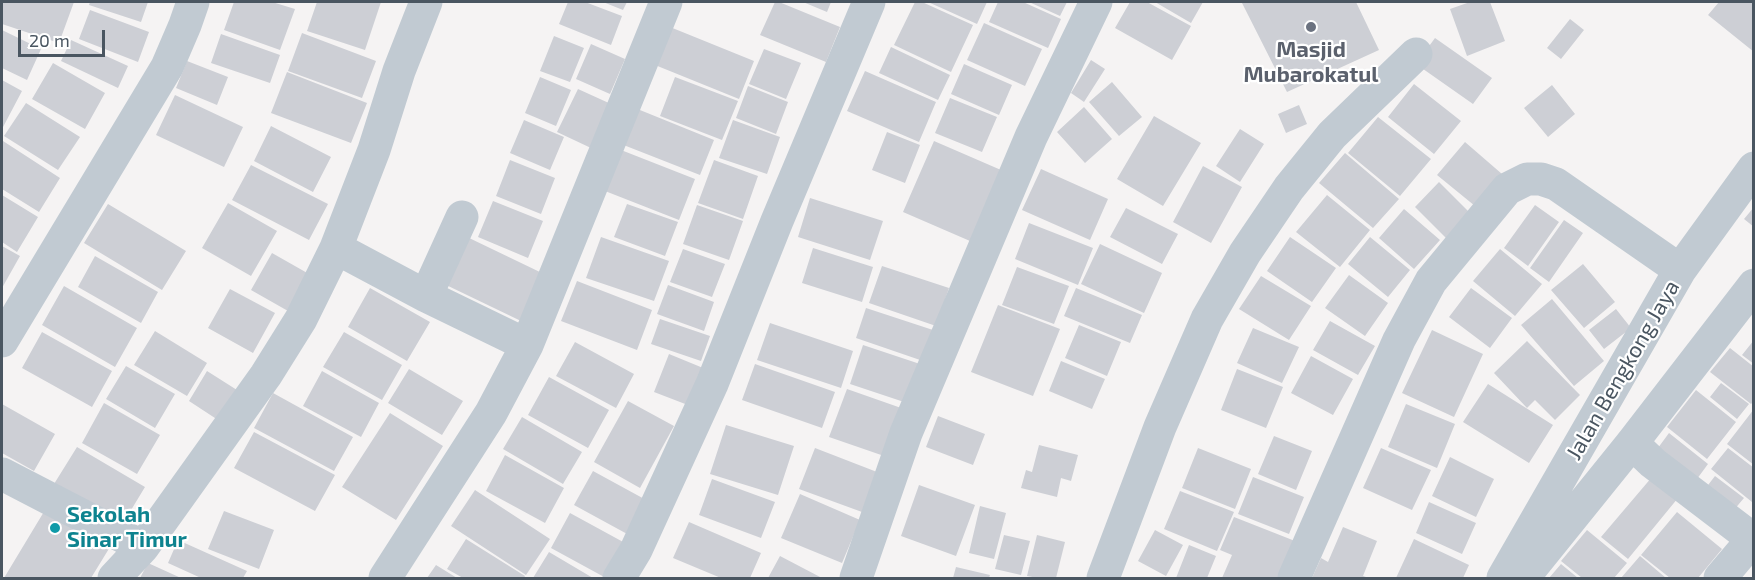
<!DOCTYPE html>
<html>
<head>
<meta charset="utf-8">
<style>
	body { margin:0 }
	#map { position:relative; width:1755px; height:580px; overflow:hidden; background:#f5f3f3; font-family:"Exo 2",sans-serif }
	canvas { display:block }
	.frame { position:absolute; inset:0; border:3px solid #4a5661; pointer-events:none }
	.scale { position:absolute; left:18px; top:30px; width:87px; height:27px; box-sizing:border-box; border:3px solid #4a5661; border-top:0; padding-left:8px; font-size:18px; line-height:21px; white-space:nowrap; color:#4a5661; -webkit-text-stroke:4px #fff; paint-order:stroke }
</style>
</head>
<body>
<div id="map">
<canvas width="1755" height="580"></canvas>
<div class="frame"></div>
<div class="scale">20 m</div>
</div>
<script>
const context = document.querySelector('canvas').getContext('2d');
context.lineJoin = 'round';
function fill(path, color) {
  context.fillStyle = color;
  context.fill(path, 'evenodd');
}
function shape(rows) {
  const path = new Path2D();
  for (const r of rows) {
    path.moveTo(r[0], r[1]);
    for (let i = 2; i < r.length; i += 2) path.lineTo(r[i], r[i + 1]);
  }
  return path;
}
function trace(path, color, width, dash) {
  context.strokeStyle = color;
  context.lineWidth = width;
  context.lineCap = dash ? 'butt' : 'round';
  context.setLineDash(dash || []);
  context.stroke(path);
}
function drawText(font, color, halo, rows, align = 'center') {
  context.font = font + ' "Exo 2",sans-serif';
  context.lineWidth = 4.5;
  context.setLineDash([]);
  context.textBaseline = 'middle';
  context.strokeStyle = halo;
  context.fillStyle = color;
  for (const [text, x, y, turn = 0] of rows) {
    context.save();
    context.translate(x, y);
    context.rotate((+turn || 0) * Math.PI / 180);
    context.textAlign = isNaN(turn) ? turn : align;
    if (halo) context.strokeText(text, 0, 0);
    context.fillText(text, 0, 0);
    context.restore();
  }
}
const building = shape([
	[2,2,74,2,59,43,2,24],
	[90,2,148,2,141,22,89,5],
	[234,2,272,2,295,9,280,50,224,30],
	[317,2,381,2,365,50,307,31],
	[568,2,585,2,622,16,611,45,559,24],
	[603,2,627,2,623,10],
	[775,2,779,2,840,27,826,62,760,35],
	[803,2,831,2,827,12],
	[915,2,922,2,973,25,951,72,894,45],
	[928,2,987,2,977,24],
	[998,2,1023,2,1061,19,1048,48,989,22],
	[1029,2,1067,2,1060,16],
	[1130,2,1147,2,1191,26,1172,60,1115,28],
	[1155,2,1203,2,1191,23],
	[1246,2,1356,2,1379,50,1287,92,1242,3],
	[1470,2,1490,2,1505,41,1467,56,1450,9],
	[1719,2,1754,2,1754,52,1708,15],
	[90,10,149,32,138,62,79,39],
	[1570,19,1584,30,1561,59,1547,48],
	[984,23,1042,49,1025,86,967,60],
	[670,27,754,61,739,99,655,65],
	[2,30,41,49,27,80,2,68],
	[302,33,376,61,362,98,288,71],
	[221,34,280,55,270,83,211,63],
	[554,36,584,48,570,82,540,71],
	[1435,38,1492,78,1473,104,1416,64],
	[71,40,128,66,118,88,61,61],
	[591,44,625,59,610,94,576,79],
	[891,47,950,75,938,100,879,73],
	[764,49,801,63,786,99,749,84],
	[1091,60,1105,69,1084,102,1071,93],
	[187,61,228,77,217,105,176,88],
	[53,63,105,93,85,129,32,99],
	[964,64,1012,85,999,115,951,94],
	[865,71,936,102,919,142,847,111],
	[287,72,367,103,351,143,271,113],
	[540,77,571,90,556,126,525,113],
	[675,77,738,101,722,140,660,116],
	[2,80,22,91,2,129],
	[1112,82,1142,117,1119,136,1089,102],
	[1414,84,1461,121,1434,154,1388,117],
	[1552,85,1575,114,1548,137,1524,108],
	[748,86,788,102,776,134,736,118],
	[578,89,611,104,591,148,557,132],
	[175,95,243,127,224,167,156,135],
	[950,98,997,117,982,152,935,133],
	[26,103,80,137,58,170,4,136],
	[1299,105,1307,124,1286,133,1278,114],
	[1084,107,1112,139,1085,163,1057,132],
	[635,108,714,140,700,175,621,144],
	[1154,116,1201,143,1163,206,1117,179],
	[1378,117,1431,159,1400,196,1348,153],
	[524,120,564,137,550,170,510,153],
	[733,120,780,137,767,174,719,158],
	[271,126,331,157,313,192,254,161],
	[1240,129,1264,144,1240,182,1216,166],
	[887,132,920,145,905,183,872,170],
	[3,141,60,178,39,212,2,189],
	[934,141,1001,170,970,241,903,212],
	[1465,142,1502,174,1475,206,1437,175],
	[621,150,695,179,679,220,605,191],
	[1345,153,1399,199,1373,228,1319,183],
	[510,160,555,178,541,214,496,196],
	[714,160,758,176,743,219,698,203],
	[251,165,328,204,309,240,232,200],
	[1203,166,1242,187,1211,243,1173,222],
	[1041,169,1108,199,1090,240,1022,210],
	[1439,182,1472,215,1447,239,1415,207],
	[2,195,38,217,17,252,2,242],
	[1327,195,1370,230,1340,267,1296,232],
	[810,198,883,221,870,260,798,237],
	[493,201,543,221,528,258,478,237],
	[228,203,277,231,251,276,202,248],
	[108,204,186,251,162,290,84,243],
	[627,204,678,222,665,256,614,237],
	[697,205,743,221,729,260,683,244],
	[1535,205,1559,222,1528,266,1504,248],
	[1754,207,1754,227,1744,219],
	[1126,208,1178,234,1162,264,1110,237],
	[1404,209,1440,240,1414,269,1379,238],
	[1564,220,1583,233,1549,282,1530,268],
	[1029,223,1093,248,1078,285,1015,259],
	[465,236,544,274,521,321,442,283],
	[601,237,669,261,654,301,586,278],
	[1290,237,1336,268,1312,302,1267,271],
	[1370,237,1410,270,1388,297,1348,264],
	[1100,244,1162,273,1144,313,1081,284],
	[2,246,20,256,2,288],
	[813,248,873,267,862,302,802,283],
	[683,249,725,264,712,297,670,282],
	[1500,249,1542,284,1515,316,1473,281],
	[272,253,309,274,288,311,251,290],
	[95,256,158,292,141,323,78,287],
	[1583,264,1615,302,1584,328,1551,290],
	[882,266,949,288,936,326,869,303],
	[1017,267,1069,286,1054,324,1002,305],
	[1349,275,1388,303,1365,336,1325,308],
	[1261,276,1311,306,1289,340,1239,309],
	[577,281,652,310,637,350,561,321],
	[668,285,714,302,704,331,657,314],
	[64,286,137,328,115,367,42,325],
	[370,288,430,322,407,361,348,327],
	[1076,288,1142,315,1130,343,1064,316],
	[1471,288,1512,318,1490,348,1449,317],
	[230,289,275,313,253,353,208,328],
	[1552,299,1604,361,1574,386,1521,325],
	[998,305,1060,329,1033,396,971,372],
	[866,308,933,330,923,361,856,338],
	[1616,309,1631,328,1604,349,1589,330],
	[660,319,710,336,701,361,651,344],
	[1330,321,1375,346,1358,375,1313,350],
	[770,323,853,351,841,388,757,360],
	[1079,325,1121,342,1107,376,1065,358],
	[1253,328,1299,347,1282,383,1237,363],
	[1432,330,1483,354,1454,417,1402,393],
	[155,331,207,363,187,396,134,365],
	[42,332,112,371,92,407,22,368],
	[344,332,402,365,382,400,323,367],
	[1754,340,1754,364,1742,355],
	[1527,341,1580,395,1555,420,1535,400,1527,408,1494,373],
	[575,342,634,374,616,408,556,376],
	[863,345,923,365,910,404,850,384],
	[1730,348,1754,367,1754,401,1751,404,1710,372],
	[669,354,708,370,693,407,654,392],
	[1311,356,1353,379,1333,415,1291,393],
	[1061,361,1105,379,1092,409,1049,391],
	[755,364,835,392,822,428,742,400],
	[126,366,175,394,155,428,106,399],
	[409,369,463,401,442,435,388,403],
	[1237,369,1283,387,1266,428,1221,410],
	[207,371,237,390,218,420,189,401],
	[322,371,379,403,361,437,303,406],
	[549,377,609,410,588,448,528,415],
	[1721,383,1749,404,1737,419,1710,397],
	[1488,384,1553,425,1529,463,1463,422],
	[847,389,904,409,887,457,829,437],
	[1696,390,1736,422,1707,459,1667,427],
	[273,393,353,437,334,471,254,428],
	[628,401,674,426,640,488,594,462],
	[104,403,160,435,137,474,82,443],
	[2,404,55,434,34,471,2,453],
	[1406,404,1455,424,1437,468,1388,447],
	[1754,409,1754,465,1727,444],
	[390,413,443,446,396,520,342,487],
	[938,416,985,434,973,465,926,447],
	[522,417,582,452,563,484,503,449],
	[726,425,794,446,778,495,710,474],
	[254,432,335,475,315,511,234,468],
	[1669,433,1708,464,1694,483,1655,452],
	[1274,436,1312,451,1296,490,1258,474],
	[1039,445,1078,455,1071,481,1061,478,1057,497,1021,488,1026,470,1032,472],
	[77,447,145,487,122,525,54,484],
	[815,448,877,472,862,512,799,489],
	[1198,448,1251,469,1235,509,1182,488],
	[1381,448,1431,470,1412,510,1363,488],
	[1728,448,1754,468,1752,502,1711,469],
	[505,455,564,488,545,523,486,491],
	[1450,457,1494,479,1476,517,1432,496],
	[593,471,648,501,629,535,574,505],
	[1715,476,1744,498,1733,511,1705,489],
	[1253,477,1304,497,1289,534,1238,514],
	[1652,477,1678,498,1628,559,1601,537],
	[712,479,775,502,761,538,699,515],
	[919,485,975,505,956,556,901,536],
	[475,490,550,539,526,575,451,526],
	[1180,491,1234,512,1217,551,1164,529],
	[800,494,860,520,842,563,781,538],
	[1429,502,1476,523,1462,554,1416,533],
	[980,506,1006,513,994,559,969,553],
	[45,510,110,547,91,578,4,578],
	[224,511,274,530,259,569,208,549],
	[1677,512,1722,549,1698,578,1670,578,1641,555],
	[570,513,625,543,606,578,551,548],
	[1234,517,1295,541,1280,578,1222,578,1232,555,1220,550],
	[689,522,761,553,750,578,721,578,673,558],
	[1343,527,1377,541,1363,576,1369,578,1312,578,1321,558,1328,562],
	[1155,530,1183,545,1166,576,1138,561],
	[1587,530,1627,563,1614,578,1582,578,1561,561],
	[1004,535,1030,541,1021,575,995,569],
	[1037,535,1065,542,1056,578,1038,578,1027,576],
	[466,539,525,576,524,578,463,578,447,569],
	[1414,539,1469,565,1463,578,1396,578],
	[178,540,247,571,243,578,201,578,168,563],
	[1189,545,1216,556,1207,578,1176,578],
	[549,552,593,578,533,578],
	[780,556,822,578,768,578],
	[1640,556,1666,578,1621,578],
	[148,563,181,578,140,578],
	[1561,564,1578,578,1549,578],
	[436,565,457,578,427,578],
	[956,567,990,575,989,578,953,578]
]);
const minor = shape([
	[336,248,426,296,527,345],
	[426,296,462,217],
	[2,341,167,67,185,25,193,2],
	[1632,443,1653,463,1754,540],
	[2,474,143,547],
	[114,578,143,547,266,375,301,319,336,248,374,150,399,71,426,2],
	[385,578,491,413,527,345,666,2],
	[619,578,636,550,712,384,777,221,869,2],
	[856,578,906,433,1031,137,1096,2],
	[1103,578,1160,427,1207,319,1245,253,1289,188,1332,135,1416,54],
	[1294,578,1399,340,1431,281,1507,189,1527,179,1541,179,1556,184,1680,270],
	[1503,578,1680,270,1754,168],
	[1523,578,1632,443,1754,285],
	[1720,578,1754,538]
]);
const markers = [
	[1311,27,6,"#6b7280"],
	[55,528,6,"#0f9aa8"]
];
const worshipNames = [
	["Masjid",1311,50],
	["Mubarokatul",1311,75]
];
const streetNames = [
	["Jalan Bengkong Jaya",1623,370,-60]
];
const cultureNames = [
	["Sekolah",67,515],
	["Sinar Timur",67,540]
];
fill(building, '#cdcfd5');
trace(minor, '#c1cad2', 33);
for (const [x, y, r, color] of markers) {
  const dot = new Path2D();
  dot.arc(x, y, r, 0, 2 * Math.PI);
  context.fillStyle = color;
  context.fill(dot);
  trace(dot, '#fff', 2);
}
drawText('bold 22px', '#5b616d', '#fff', worshipNames);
drawText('22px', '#4a5661', '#fff', streetNames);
drawText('bold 22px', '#0d838f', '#fff', cultureNames, 'left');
</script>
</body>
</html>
